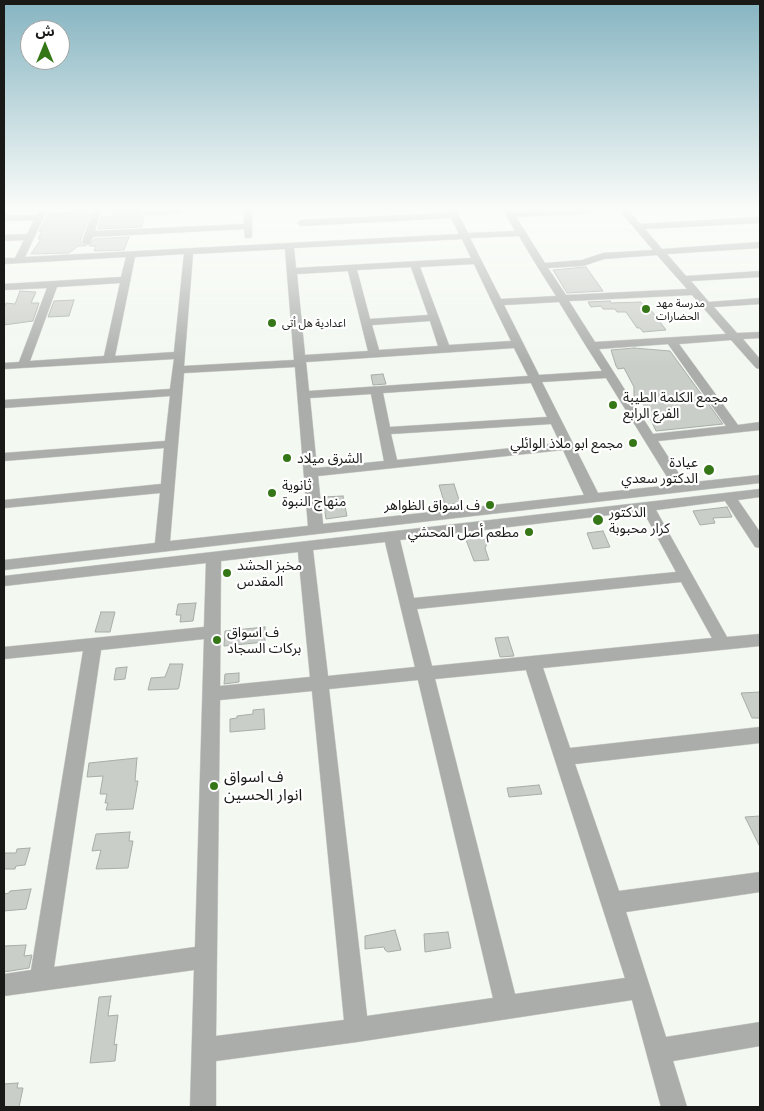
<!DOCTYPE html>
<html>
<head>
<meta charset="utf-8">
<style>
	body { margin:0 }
	#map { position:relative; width:764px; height:1111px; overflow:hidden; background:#f3f8f1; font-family:Ubuntu,"Noto Sans Arabic",sans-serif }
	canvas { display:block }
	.frame { position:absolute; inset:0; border:5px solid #191a18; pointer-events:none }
	.north { position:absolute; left:20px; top:20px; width:50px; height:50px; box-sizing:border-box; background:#fff; border:1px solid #a3a3a3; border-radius:50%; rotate:0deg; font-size:14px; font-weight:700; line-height:20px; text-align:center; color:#191a18 }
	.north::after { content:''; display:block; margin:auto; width:18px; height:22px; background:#357717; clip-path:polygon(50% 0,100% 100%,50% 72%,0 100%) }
</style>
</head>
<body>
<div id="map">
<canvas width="764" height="1111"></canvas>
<div class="frame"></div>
<div class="north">ش</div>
</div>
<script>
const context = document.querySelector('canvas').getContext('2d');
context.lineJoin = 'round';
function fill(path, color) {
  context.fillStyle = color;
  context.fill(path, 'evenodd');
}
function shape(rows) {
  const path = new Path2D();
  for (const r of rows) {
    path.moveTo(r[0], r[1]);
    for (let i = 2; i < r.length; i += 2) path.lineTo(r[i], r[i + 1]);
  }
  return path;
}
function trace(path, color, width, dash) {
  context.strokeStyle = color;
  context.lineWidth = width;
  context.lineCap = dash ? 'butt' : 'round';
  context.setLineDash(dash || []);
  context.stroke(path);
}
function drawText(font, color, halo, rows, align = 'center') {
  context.font = font + ' Ubuntu,"Noto Sans Arabic",sans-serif';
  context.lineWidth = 4.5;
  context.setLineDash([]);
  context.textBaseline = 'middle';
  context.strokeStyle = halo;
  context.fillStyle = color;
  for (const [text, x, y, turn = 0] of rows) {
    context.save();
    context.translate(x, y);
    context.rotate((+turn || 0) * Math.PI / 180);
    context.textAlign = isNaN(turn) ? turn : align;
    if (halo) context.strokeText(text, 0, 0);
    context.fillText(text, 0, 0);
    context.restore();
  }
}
const building = shape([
	[141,211,141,215,144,217,142,227,98,229,101,217,112,216,114,212,141,211],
	[82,212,90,214,80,241,86,246,78,246,69,253,31,254,41,239,38,239,42,231,39,231,48,214,82,212],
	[129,237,124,250,94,251,96,246,89,246,94,239,129,237],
	[586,267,603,291,567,293,553,270,586,267],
	[20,291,36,292,31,303,39,303,33,321,4,325,4,308,6,303,15,304,20,291],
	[74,300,69,316,48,317,54,301,74,300],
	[610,301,611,303,641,302,646,310,651,310,666,330,643,332,640,328,637,328,626,312,617,312,615,309,603,309,601,306,591,307,588,302,610,301],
	[634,348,670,351,723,424,656,431,641,399,634,397,634,387,624,368,618,369,616,366,611,350,634,348],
	[383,374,386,384,373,385,371,375,383,374],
	[454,484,460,503,445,505,439,485,454,484],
	[343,496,347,516,326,519,323,497,343,496],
	[727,507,732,517,713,518,715,523,700,525,693,511,727,507],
	[603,531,610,547,593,549,587,533,603,531],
	[482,535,487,544,485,548,489,560,474,561,465,537,482,535],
	[196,603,193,621,180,622,181,615,176,615,178,604,196,603],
	[101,612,115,612,110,632,95,632,101,612],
	[265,627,265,642,224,646,225,631,265,627],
	[508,637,514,656,500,657,495,638,508,637],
	[170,664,183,664,179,687,178,689,148,690,151,678,165,677,170,664],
	[127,667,125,679,114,680,116,668,127,667],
	[239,673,239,682,224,684,225,674,239,673],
	[760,692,760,718,752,718,741,693,760,692],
	[264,709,265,729,230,732,230,719,237,718,237,716,253,714,253,710,264,709],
	[137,758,135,781,138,781,133,809,106,810,108,803,105,803,107,794,100,794,103,776,87,777,89,763,137,758],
	[539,785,542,794,509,797,507,788,539,785],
	[760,816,760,847,745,817,760,816],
	[130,832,129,841,133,841,128,868,96,869,101,850,92,851,96,834,130,832],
	[30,848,25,865,16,866,15,869,4,869,4,853,16,853,17,849,30,848],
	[31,889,26,909,4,911,4,894,9,893,10,891,31,889],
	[395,930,401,950,388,952,385,950,384,947,365,949,365,936,395,930],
	[448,932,451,948,425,952,424,934,448,932],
	[26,945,24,956,32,955,29,968,4,972,4,946,26,945],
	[111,996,108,1016,118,1015,114,1045,117,1044,115,1061,90,1063,99,997,111,996],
	[18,1083,17,1088,23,1088,19,1107,4,1107,4,1084,18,1083]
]);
const minor = shape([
	[39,210,47,210,25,257,459,234,451,218,301,226,297,223,301,220,449,213,448,210,456,210,468,233,515,231,503,210,511,210,513,212,594,210,590,213,516,217,545,263,582,260,603,253,653,250,619,210,628,210,640,224,760,217,760,223,645,229,662,249,760,242,760,248,667,254,686,276,760,271,760,277,691,281,709,302,760,298,760,304,714,307,737,333,760,332,760,338,743,339,760,359,760,369,756,368,731,340,679,344,738,425,760,422,760,430,658,441,685,483,760,475,760,483,4,570,4,560,155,543,160,493,4,508,4,500,161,484,164,448,4,461,4,453,165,441,170,396,4,408,4,400,170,389,174,359,4,369,4,363,19,362,47,288,4,290,4,284,121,277,126,257,4,264,4,258,15,258,24,240,4,241,4,235,27,234,34,220,4,221,4,215,37,215,39,210],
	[519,236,537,266,556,296,501,299,470,238,519,236],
	[462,239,471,258,296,268,294,248,462,239],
	[285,249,294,360,184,366,193,254,285,249],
	[184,254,174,352,115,356,135,257,184,254],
	[657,255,687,289,566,295,548,268,583,266,604,259,657,255],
	[474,264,492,302,511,341,449,345,420,267,474,264],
	[411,267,428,315,370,319,357,270,411,267],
	[348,271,368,351,305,355,297,274,348,271],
	[120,283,104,356,30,361,57,287,120,283],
	[692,295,726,334,595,342,569,301,692,295],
	[559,302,586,346,602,371,539,375,504,305,559,302],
	[430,321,438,346,379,350,372,325,430,321],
	[668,344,726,426,653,434,599,349,668,344],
	[514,348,528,376,309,391,306,362,514,348],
	[295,367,308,526,170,541,184,373,295,367],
	[606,378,643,438,672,485,598,493,542,382,606,378],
	[531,383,547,417,390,427,383,393,531,383],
	[371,394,384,461,317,468,310,398,371,394],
	[551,424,560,443,397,460,391,434,551,424],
	[563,450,584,495,323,524,318,476,563,450],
	[93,210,101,210,95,231,244,224,244,210,252,210,252,236,251,238,245,238,244,229,93,237,90,244,87,245,82,242,93,210],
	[145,210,182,210,178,213,147,215,143,212,145,210],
	[760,489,760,497,738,500,760,532,760,548,755,547,725,501,656,510,727,637,760,634,760,646,543,668,570,748,760,727,760,743,575,764,619,891,760,872,760,892,626,912,666,1037,760,1022,760,1046,673,1061,687,1107,661,1107,632,1000,357,1042,216,1061,216,1107,190,1107,194,970,4,996,4,974,31,970,83,651,4,659,4,647,204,627,206,563,4,586,4,576,760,489],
	[643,511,676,572,414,598,400,540,643,511],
	[385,542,415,667,328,676,313,550,385,542],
	[298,552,310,677,220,686,221,561,298,552],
	[681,582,712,638,432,666,417,609,681,582],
	[204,639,195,947,54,967,101,650,204,639],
	[526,670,625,978,515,994,435,679,526,670],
	[418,680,493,998,367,1016,329,689,418,680],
	[312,691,344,1020,216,1036,220,700,312,691]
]);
const markers = [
	[646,309,5,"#357717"],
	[272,323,5,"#357717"],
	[613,405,5,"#357717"],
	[633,443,5,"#357717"],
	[287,458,5,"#357717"],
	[709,470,6,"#357717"],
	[272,493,5,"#357717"],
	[490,505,5,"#357717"],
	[598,520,6,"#357717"],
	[529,532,5,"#357717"],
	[227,573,5,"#357717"],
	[217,640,5,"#357717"],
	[214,786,5,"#357717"]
];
const farPoinames = [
	["مدرسة مهد",656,303],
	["الحضارات",656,316],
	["اعدادية هل أتى",282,323]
];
const poiNames = [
	["مجمع الكلمة الطيبة",623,397],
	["الفرع الرابع",623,413],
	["مجمع ابو ملاذ الوائلي",623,443,"right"],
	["الشرق ميلاد",297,458],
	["عيادة",698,462,"right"],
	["الدكتور سعدي",698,478,"right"],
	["ثانوية",282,485],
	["منهاج النبوة",282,501],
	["ف اسواق الظواهر",480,505,"right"],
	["الدكتور",609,512],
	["كرار محبوبة",609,528],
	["مطعم أصل المحشي",519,532,"right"],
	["مخبز الحشد",237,565],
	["المقدس",237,581],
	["ف اسواق",227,632],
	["بركات السجاد",227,648]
];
const nearPoinames = [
	["ف اسواق",224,777],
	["انوار الحسين",224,795]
];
fill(building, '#cacec8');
trace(building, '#a8ada7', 1);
trace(minor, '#d0d4ce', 1);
fill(minor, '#abadab');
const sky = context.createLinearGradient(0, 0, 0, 366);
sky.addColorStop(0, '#85b4c1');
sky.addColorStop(0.57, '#fafcf9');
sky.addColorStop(1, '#fafcf900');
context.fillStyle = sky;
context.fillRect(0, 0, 764, 366);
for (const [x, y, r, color] of markers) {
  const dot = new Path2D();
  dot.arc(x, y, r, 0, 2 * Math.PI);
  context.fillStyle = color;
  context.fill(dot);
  trace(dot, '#fff', 2);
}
drawText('11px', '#191a18', '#fff', farPoinames, 'left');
drawText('14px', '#191a18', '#fff', poiNames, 'left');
drawText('16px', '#191a18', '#fff', nearPoinames, 'left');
</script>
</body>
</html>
